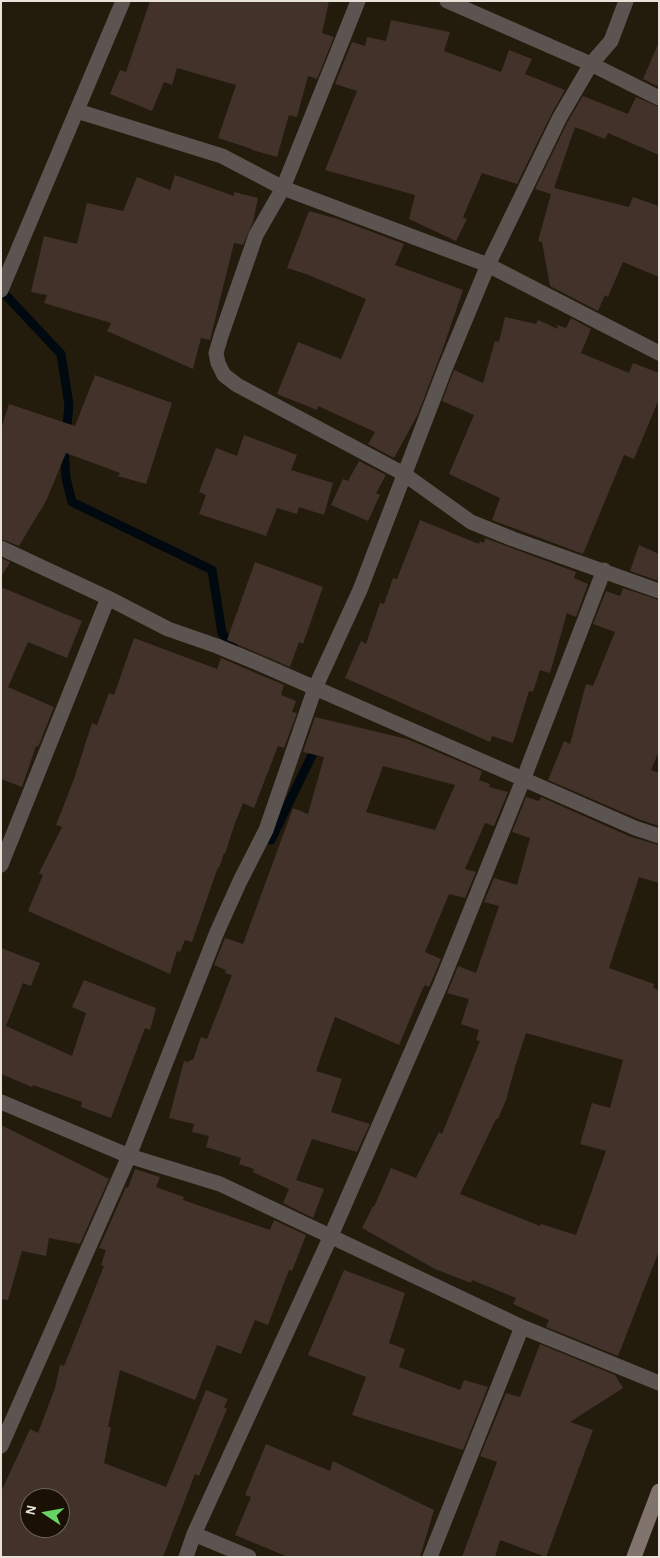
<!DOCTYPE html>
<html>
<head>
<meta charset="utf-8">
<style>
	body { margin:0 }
	#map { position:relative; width:660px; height:1558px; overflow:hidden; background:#231b0c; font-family:"Alegreya Sans",sans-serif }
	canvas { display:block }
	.frame { position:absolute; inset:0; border:2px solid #e8e2d9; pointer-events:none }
	.north { position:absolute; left:20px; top:1488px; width:50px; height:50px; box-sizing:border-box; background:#1a1104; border:1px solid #6c6559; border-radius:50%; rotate:282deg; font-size:14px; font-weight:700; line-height:20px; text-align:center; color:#e8e2d9 }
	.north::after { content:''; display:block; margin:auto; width:18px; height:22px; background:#68d465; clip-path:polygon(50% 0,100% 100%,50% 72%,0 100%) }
</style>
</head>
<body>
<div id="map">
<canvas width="660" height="1558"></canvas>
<div class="frame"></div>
<div class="north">N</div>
</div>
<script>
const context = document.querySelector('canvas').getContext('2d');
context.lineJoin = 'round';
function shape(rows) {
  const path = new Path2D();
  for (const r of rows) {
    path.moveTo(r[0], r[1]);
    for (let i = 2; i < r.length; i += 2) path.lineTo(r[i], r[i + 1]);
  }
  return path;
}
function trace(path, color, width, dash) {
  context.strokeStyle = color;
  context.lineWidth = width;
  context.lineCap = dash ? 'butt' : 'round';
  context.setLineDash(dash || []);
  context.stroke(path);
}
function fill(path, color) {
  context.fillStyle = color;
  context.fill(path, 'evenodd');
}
const stream = shape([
	[1,290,61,354,69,405,66,435],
	[64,448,66,478,72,502,212,570,222,633,237,652],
	[271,840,313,753,314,743]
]);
const building = shape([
	[150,1,329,1,322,33,334,37,317,79,308,76,297,117,289,115,277,157,252,150,252,149,218,138,236,85,177,68,172,85,164,82,152,111,110,94,120,70,126,72],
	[391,20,450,32,444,51,501,72,509,50,532,59,525,74,565,90,552,113,517,184,482,173,463,217,467,219,456,241,409,219,415,195,325,170,357,91,335,84,352,42,365,46,367,37,386,41],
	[659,42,659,87,643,79],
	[583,96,628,114,636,97,659,107,659,155,608,133,605,139,575,127,554,188,629,207,633,197,659,206,659,277,623,262,608,297,605,295,598,311,550,286,542,242,538,241,551,194,535,189,568,121],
	[175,175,234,196,234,192,258,198,253,222,243,245,234,243,210,340,201,338,193,369,107,331,111,323,44,303,47,295,31,292,44,236,77,244,87,203,123,211,137,177,170,190],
	[309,211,338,219,404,244,395,265,463,290,442,351,418,414,394,458,368,444,375,432,318,406,317,410,277,394,298,342,341,359,366,299,306,274,287,268],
	[505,317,536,324,538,320,558,329,557,325,566,328,571,318,591,329,581,353,629,373,633,363,659,373,659,399,634,459,624,455,583,554,492,520,500,498,449,474,474,415,442,401,454,370,483,383,495,341,499,342],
	[95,375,172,403,146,484,118,476,120,473,66,453,46,501,19,546,1,539,1,429,9,404,75,426],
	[244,435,297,455,291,470,333,483,324,515,299,507,297,514,277,508,266,536,199,514,206,495,199,492,216,448,237,456],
	[359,461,386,475,376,493,380,495,368,521,331,505,343,479,348,481],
	[420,520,479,544,480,541,484,543,485,538,576,572,574,578,588,584,576,617,567,613,550,673,540,670,533,692,529,691,513,743,492,736,490,742,345,678,361,641,366,644,380,603,384,604,393,578,397,579],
	[639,545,659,554,659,581,630,571],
	[1,558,10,562,1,577],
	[255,562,323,587,303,644,299,642,290,667,227,640],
	[1,587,82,621,67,658,28,642,8,687,54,707,38,747,36,746,22,787,1,779],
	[623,588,659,600,659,751,651,770,659,773,659,826,638,819,548,780,564,741,570,744,586,684,593,686,615,632,593,624,606,591,620,596],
	[134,638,217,669,221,658,284,685,281,695,296,701,292,712,297,713,284,748,278,746,254,808,243,803,234,826,225,854,224,853,219,868,218,867,192,942,185,940,180,952,177,951,170,974,28,911,43,875,39,873,62,827,56,825,74,779,92,723,97,725,109,693,114,695],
	[315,717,407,739,482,771,479,780,490,784,489,787,508,792,494,826,485,823,465,869,476,872,465,898,449,894,425,952,441,959,429,987,425,985,423,988,399,1045,335,1017,316,1071,342,1079,331,1112,370,1124,357,1152,312,1139,296,1180,324,1189,313,1218,283,1203,289,1189,253,1172,254,1169,239,1164,241,1158,206,1147,209,1136,192,1132,194,1124,169,1118,184,1061,189,1062,190,1060,193,1060,201,1037,207,1039,232,975,225,973,226,970,214,965,225,938,243,944,293,808,308,814,324,757,303,752],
	[383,766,455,785,435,830,366,812],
	[526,797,539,801,541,797,631,837,659,845,659,883,639,877,609,968,654,984,653,988,659,990,659,1251,618,1356,546,1327,549,1320,513,1304,516,1298,472,1280,471,1283,435,1269,362,1228,373,1206,374,1207,391,1168,416,1178,439,1132,442,1134,480,1041,476,1040,479,1030,461,1024,469,999,447,993,458,966,476,973,499,906,484,902,494,878,517,885,530,838,512,832],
	[526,1033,623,1060,610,1108,592,1103,580,1144,606,1151,576,1235,541,1224,540,1226,460,1194,496,1119,498,1119,506,1100,515,1067],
	[1,948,40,963,31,986,23,983,6,1026,72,1056,86,1013,72,1007,84,980,156,1008,150,1030,145,1028,111,1118,81,1107,82,1102,33,1085,32,1087,1,1074],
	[1,1125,109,1179,80,1244,49,1238,46,1256,22,1251,8,1300,1,1299],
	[135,1169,160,1177,156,1187,184,1197,183,1200,270,1230,274,1220,306,1235,292,1271,289,1270,268,1325,255,1320,241,1354,217,1345,195,1400,120,1370,108,1427,111,1427,104,1463,166,1487,206,1390,228,1399,224,1407,227,1409,199,1476,195,1474,163,1557,1,1557,1,1492,30,1429,38,1433,55,1388,60,1365,64,1366,104,1266,101,1265,106,1250,99,1248,126,1187,128,1188],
	[30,1498,60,1498,60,1528,30,1528],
	[344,1270,405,1293,389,1343,405,1349,399,1367,460,1390,464,1380,488,1387,463,1450,352,1415,366,1377,308,1355],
	[540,1344,615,1375,623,1388,570,1422,593,1430,546,1557,500,1540,495,1557,462,1557,497,1462,480,1456,506,1393,520,1397],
	[266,1444,330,1471,333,1461,434,1510,420,1557,288,1557,235,1535,251,1497,245,1495]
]);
const street = shape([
	[358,1,283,188,256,235,221,336,216,353,218,363,224,375,237,385,404,474,471,522,513,539,659,591],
	[447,1,591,64,659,98],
	[77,111,222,156,283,188,488,265,659,353],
	[1,290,123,1],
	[1,548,108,598,168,629,217,646,258,663,635,828,659,836],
	[1,865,108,598],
	[1,1102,129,1156,220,1184,522,1327,659,1383],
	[1,1446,129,1156,217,932,240,881,266,830,315,688,360,590,446,366,488,265,560,117,591,64,611,41,626,1],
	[194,1534,249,1557],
	[186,1557,194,1534,330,1238,440,986,523,780,604,570],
	[430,1557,522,1327]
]);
const secondary = shape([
	[634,1557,659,1491]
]);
trace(stream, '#00090f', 9);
fill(building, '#43322a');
trace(street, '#5c5450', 15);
trace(secondary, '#81736d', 15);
</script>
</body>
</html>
